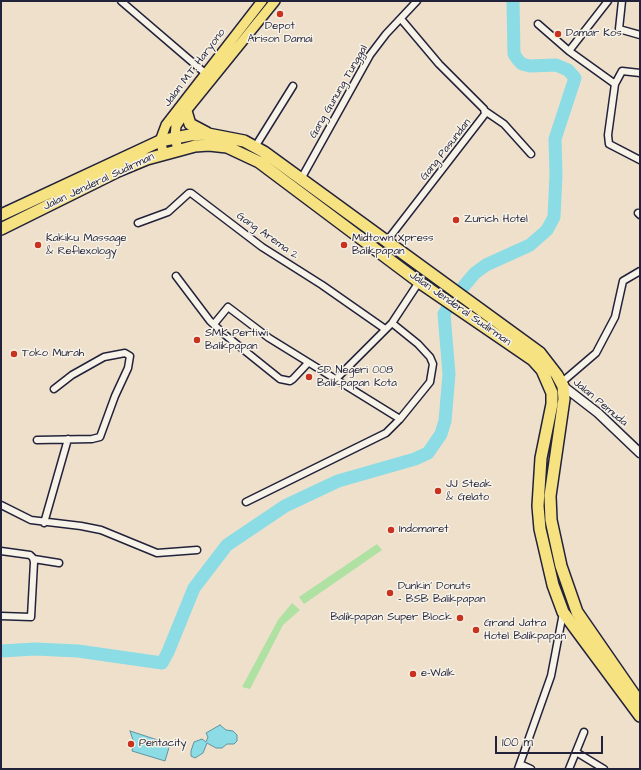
<!DOCTYPE html>
<html>
<head>
<meta charset="utf-8">
<style>
	body { margin:0 }
	#map { position:relative; width:641px; height:770px; overflow:hidden; background:#efe0cc; font-family:"Architects Daughter",sans-serif }
	canvas { display:block }
	.frame { position:absolute; inset:0; border:2px solid #22223b; pointer-events:none }
	.scale { position:absolute; left:495px; top:736px; width:108px; height:18px; box-sizing:border-box; border:2px solid #22223b; border-top:0; padding-left:5px; font-size:12px; line-height:14px; white-space:nowrap; color:#22223b; -webkit-text-stroke:3px #f7f3e8; paint-order:stroke }
</style>
</head>
<body>
<div id="map">
<canvas width="641" height="770"></canvas>
<div class="frame"></div>
<div class="scale">100 m</div>
</div>
<script>
const context = document.querySelector('canvas').getContext('2d');
context.lineJoin = 'round';
function fill(path, color) {
  context.fillStyle = color;
  context.fill(path, 'evenodd');
}
function shape(rows) {
  const path = new Path2D();
  for (const r of rows) {
    path.moveTo(r[0], r[1]);
    for (let i = 2; i < r.length; i += 2) path.lineTo(r[i], r[i + 1]);
  }
  return path;
}
function trace(path, color, width, dash) {
  context.strokeStyle = color;
  context.lineWidth = width;
  context.lineCap = dash ? 'butt' : 'round';
  context.setLineDash(dash || []);
  context.stroke(path);
}
function drawText(font, color, halo, rows, align = 'center') {
  context.font = font + ' "Architects Daughter",sans-serif';
  context.lineWidth = 3;
  context.setLineDash([]);
  context.textBaseline = 'middle';
  context.strokeStyle = halo;
  context.fillStyle = color;
  for (const [text, x, y, turn = 0] of rows) {
    context.save();
    context.translate(x, y);
    context.rotate((+turn || 0) * Math.PI / 180);
    context.textAlign = isNaN(turn) ? turn : align;
    if (halo) context.strokeText(text, 0, 0);
    context.fillText(text, 0, 0);
    context.restore();
  }
}
const green = shape([
	[377,544,382,550,304,604,299,597],
	[292,603,300,610,283,625,250,689,242,687,278,620]
]);
const water = shape([
	[220,725,226,730,233,731,237,735,237,741,234,744,227,744,222,748,216,748,207,743,203,753,195,758,191,756,191,751,194,742,202,739,206,742,208,737,206,733,220,725],
	[130,731,170,744,165,761,132,751,134,743,130,731]
]);
const river = shape([
	[1,651,35,649,78,651,162,663,168,652,194,588,227,545,285,506,338,481,415,459,428,453,441,434,445,421,449,374,444,314,453,299,475,273,486,265,530,245,547,230,554,217,556,175,555,139,575,78,568,70,556,65,530,66,522,64,518,60,514,54,513,1]
]);
const street = shape([
	[121,1,205,73],
	[622,1,619,29,640,35],
	[538,24,569,51,615,84,622,71,640,73],
	[569,51,608,1],
	[615,84,608,135,609,144,640,160],
	[485,111,504,124,531,154],
	[255,147,293,86],
	[301,179,370,55,386,34,417,1],
	[638,213,640,215],
	[138,223,168,212,189,193,191,193,262,247,322,285,385,329],
	[386,242,485,114,484,109,439,64,401,19],
	[176,276,210,321,224,334,280,379,290,381,293,379,308,363],
	[392,323,418,344,430,357,433,364,430,382,400,419],
	[214,324,228,307,269,338,400,419,386,433,246,502],
	[336,379,392,323,419,282],
	[561,383,596,353,615,317,623,281,640,271],
	[37,440,92,439,100,437,115,396,128,368,130,356,125,353,104,357,72,375,54,389],
	[1,505,31,520,81,526,101,530,157,553,197,550],
	[44,523,68,439],
	[1,551,30,555,33,558,34,562,31,617,1,616],
	[34,559,59,563],
	[576,752,604,769],
	[520,764,531,769],
	[518,769,551,676,563,613],
	[569,769,584,732]
]);
const secondary = shape([
	[563,386,598,413,640,453]
]);
const primary = shape([
	[178,150,175,137,176,126,186,111,275,1],
	[164,154,160,141,166,125,262,1]
]);
const highway = shape([
	[186,111,190,124,207,133],
	[1,215,160,141,190,135,208,134,244,141,264,152,540,353,557,375,563,386,564,399,550,496,551,520,561,566,577,612,640,703],
	[1,229,118,171,147,159,195,146,209,145,227,147,259,162,419,282,533,360,542,370,552,393,552,404,541,458,538,506,540,529,553,585,563,612,640,716]
]);
const markers = [
	[280,14,4,"#c8321e"],
	[558,34,4,"#c8321e"],
	[456,220,4,"#c8321e"],
	[38,245,4,"#c8321e"],
	[344,245,4,"#c8321e"],
	[197,340,4,"#c8321e"],
	[14,354,4,"#c8321e"],
	[309,377,4,"#c8321e"],
	[438,491,4,"#c8321e"],
	[391,530,4,"#c8321e"],
	[390,593,4,"#c8321e"],
	[460,618,4,"#c8321e"],
	[476,630,4,"#c8321e"],
	[413,674,4,"#c8321e"],
	[131,744,4,"#c8321e"]
];
const poiNames = [
	["Depot",280,27,"center"],
	["Arison Damai",280,40,"center"],
	["Damar Kos",566,34],
	["Zurich Hotel",464,220],
	["Kakiku Massage",46,239],
	["& Reflexology",46,252],
	["Midtown Xpress",352,239],
	["Balikpapan",352,252],
	["SMK Pertiwi",205,334],
	["Balikpapan",205,347],
	["Toko Murah",22,354],
	["SD Negeri 008",317,371],
	["Balikpapan Kota",317,384],
	["JJ Steak",446,485],
	["& Gelato",446,498],
	["Indomaret",399,530],
	["Dunkin' Donuts",398,587],
	["- BSB Balikpapan",398,600],
	["Balikpapan Super Block",452,618,"right"],
	["Grand Jatra",484,624],
	["Hotel Balikpapan",484,637],
	["e-Walk",421,674],
	["Pentacity",139,744]
];
const streetNames = [
	["Jalan M.T. Haryono",195,68,-53],
	["Gang Gunung Tunggal",339,92,-60],
	["Gang Pasundan",446,150,-52],
	["Jalan Jenderal Sudirman",99,182,-25],
	["Gang Arema 2",267,236,35],
	["Jalan Jenderal Sudirman",460,309,35],
	["Jalan Pemuda",600,403,40]
];
fill(green, '#aee1a2');
fill(water, '#8bdce4');
trace(water, '#6192a0', 1);
trace(river, '#8bdce4', 13);
trace(street, '#22223b', 9);
trace(secondary, '#22223b', 11);
trace(primary, '#22223b', 12);
trace(highway, '#22223b', 14);
trace(street, '#f7f3e8', 6);
trace(secondary, '#f7f3e8', 8);
trace(primary, '#f6e281', 9);
trace(highway, '#f6e281', 11);
for (const [x, y, r, color] of markers) {
  const dot = new Path2D();
  dot.arc(x, y, r, 0, 2 * Math.PI);
  context.fillStyle = color;
  context.fill(dot);
  trace(dot, '#f7f3e8', 1.5);
}
drawText('11px', '#22223b', '#f7f3e8', poiNames, 'left');
drawText('11px', '#22223b', '#f7f3e8', streetNames);
</script>
</body>
</html>
